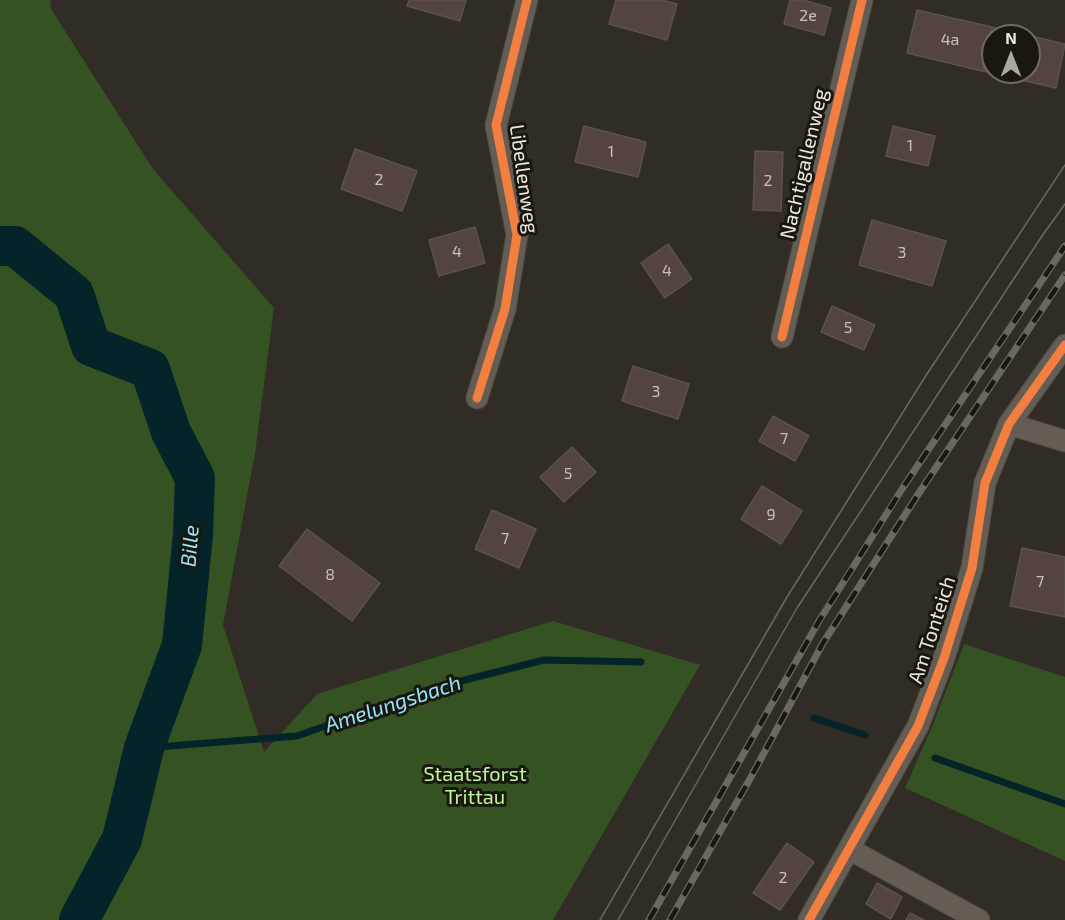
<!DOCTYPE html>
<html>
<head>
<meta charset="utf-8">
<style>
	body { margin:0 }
	#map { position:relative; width:1065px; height:920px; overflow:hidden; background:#312c25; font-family:"Exo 2",sans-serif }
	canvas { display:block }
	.north { position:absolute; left:981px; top:24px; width:60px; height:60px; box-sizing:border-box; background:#1a1610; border:2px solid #706a64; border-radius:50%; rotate:0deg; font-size:16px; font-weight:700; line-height:24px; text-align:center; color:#f0e9e1 }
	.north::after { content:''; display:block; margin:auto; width:21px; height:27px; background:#ada79f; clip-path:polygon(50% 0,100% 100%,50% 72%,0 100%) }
</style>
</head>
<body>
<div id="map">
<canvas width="1065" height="920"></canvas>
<div class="north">N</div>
</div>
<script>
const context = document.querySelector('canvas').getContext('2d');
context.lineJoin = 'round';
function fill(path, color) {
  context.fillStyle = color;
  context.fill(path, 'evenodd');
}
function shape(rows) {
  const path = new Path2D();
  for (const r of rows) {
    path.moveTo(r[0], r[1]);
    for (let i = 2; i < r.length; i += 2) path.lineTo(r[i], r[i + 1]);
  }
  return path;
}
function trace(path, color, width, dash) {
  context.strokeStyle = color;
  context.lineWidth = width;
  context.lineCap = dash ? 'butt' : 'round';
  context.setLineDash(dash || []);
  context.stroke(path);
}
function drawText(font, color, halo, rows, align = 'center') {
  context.font = font + ' "Exo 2",sans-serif';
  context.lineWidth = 6;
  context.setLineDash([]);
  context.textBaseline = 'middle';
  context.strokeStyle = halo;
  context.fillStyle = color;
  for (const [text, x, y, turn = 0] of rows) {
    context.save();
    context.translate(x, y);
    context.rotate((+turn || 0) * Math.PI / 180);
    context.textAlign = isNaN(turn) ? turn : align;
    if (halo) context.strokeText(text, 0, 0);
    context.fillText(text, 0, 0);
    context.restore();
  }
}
const green = shape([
	[0,0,50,0,51,9,153,169,274,308,255,453,223,625,264,752,317,694,553,621,700,665,553,920,0,920],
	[964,644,1065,677,1065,861,905,788,932,727]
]);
const stream = shape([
	[814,718,865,735],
	[144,748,297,736,433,688,544,660,641,662],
	[935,758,1065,804]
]);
const river = shape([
	[0,246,15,246,74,294,91,346,150,369,171,432,195,478,193,534,182,645,144,748,122,839,79,920]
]);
const building = shape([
	[409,0,466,0,460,21,407,6,409,0],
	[616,0,662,0,677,4,667,40,609,24,616,0],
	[790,0,803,0,831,8,824,35,784,24,790,0],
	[917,10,992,27,982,71,907,53,917,10],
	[992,27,1065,44,1056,88,982,71,992,27],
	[993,36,1029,36,1029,72,993,72,993,36],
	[584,126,646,142,638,177,575,162,584,126],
	[893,126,935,136,928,166,886,156,893,126],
	[355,149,417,171,402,211,341,189,355,149],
	[755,151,783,152,781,211,753,210,755,151],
	[872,220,946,241,932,286,859,265,872,220],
	[475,227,485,263,439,276,429,240,475,227],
	[668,244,692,279,665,298,641,263,668,244],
	[832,306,875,325,864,350,821,332,832,306],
	[633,366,689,384,678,419,622,401,633,366],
	[773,416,809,436,795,461,759,441,773,416],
	[572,447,596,472,564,502,540,477,572,447],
	[762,486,802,511,781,544,741,519,762,486],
	[492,510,536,529,519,568,475,549,492,510],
	[307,529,380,583,352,621,279,566,307,529],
	[1022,548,1065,557,1065,617,1010,606,1022,548],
	[787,843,814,862,780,910,753,893,787,843],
	[877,883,902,897,891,919,866,904,877,883],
	[910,913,924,920,906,920,910,913]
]);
const minor = shape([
	[782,337,862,0],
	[477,398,505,309,517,235,496,125,527,0],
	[1009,424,1065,441],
	[849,849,979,920],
	[809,920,918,726,944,658,972,568,985,483,1009,424,1065,345]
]);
const tram = shape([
	[600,920,787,597,925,377,1065,165],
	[618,920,797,608,1042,236,1065,204]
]);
const rail = shape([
	[649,920,819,621,904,486,1065,246],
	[670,920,751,777,823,643,917,496,1065,275]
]);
const cycleway = shape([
	[782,337,862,0],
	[477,398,505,309,517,235,496,125,527,0],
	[809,920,918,726,944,658,972,568,985,483,1009,424,1065,345]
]);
const numberNames = [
	["2e",808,16],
	["4a",950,40],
	["1",910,146],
	["1",611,152],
	["2",379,180],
	["2",768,181],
	["4",457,252],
	["3",902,253],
	["4",667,271],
	["5",848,328],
	["3",656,392],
	["7",784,439],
	["5",568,474],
	["9",771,515],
	["7",505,539],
	["8",330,575],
	["7",1040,582],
	["2",783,878]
];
const streetNames = [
	["Nachtigallenweg",804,164,-77],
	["Libellenweg",524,179,82],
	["Am Tonteich",932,630,-72]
];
const parkNames = [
	["Staatsforst",475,774],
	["Trittau",475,797]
];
const waterNames = [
	["Bille",190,546,-85],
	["Amelungsbach",393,704,-18]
];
fill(green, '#355322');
trace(stream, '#04242a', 7);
trace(river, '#04242a', 40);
fill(building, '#54443f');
trace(building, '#59534f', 1.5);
trace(minor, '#4f4a44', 23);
trace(minor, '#645d54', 21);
trace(tram, '#6c6760', 1.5);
trace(rail, '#6c6760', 7);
trace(rail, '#1a1610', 4.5, [14]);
trace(cycleway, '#f27e40', 9);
drawText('16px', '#c9c0b8', null, numberNames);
drawText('20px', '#f0e9e1', '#1a1610', streetNames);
drawText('20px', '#baf89a', '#1a1610', parkNames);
drawText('italic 21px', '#95e6f8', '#1a1610', waterNames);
</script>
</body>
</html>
